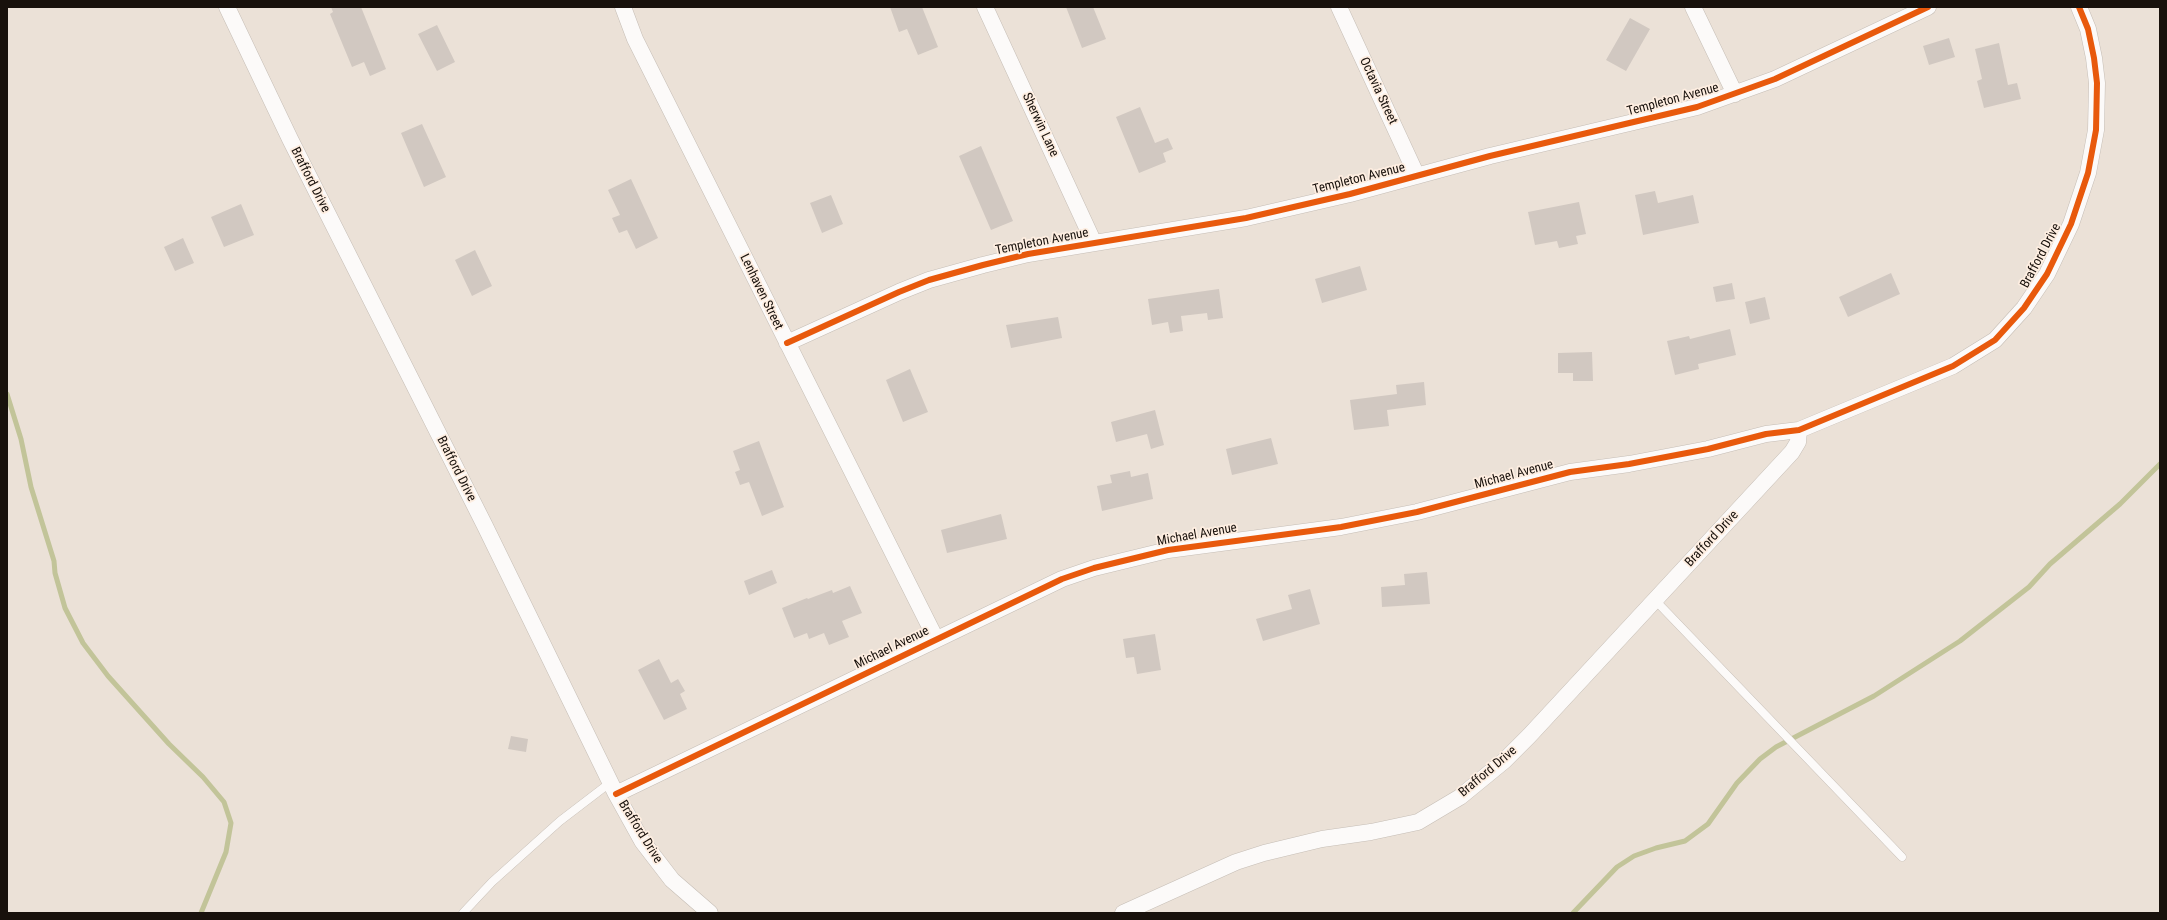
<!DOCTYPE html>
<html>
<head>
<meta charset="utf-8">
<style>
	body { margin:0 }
	#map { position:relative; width:2167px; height:920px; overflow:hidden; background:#ebe1d7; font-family:"Roboto Condensed",sans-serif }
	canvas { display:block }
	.frame { position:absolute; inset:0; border:8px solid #18110c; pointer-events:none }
</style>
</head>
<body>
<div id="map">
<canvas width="2167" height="920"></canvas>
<div class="frame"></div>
</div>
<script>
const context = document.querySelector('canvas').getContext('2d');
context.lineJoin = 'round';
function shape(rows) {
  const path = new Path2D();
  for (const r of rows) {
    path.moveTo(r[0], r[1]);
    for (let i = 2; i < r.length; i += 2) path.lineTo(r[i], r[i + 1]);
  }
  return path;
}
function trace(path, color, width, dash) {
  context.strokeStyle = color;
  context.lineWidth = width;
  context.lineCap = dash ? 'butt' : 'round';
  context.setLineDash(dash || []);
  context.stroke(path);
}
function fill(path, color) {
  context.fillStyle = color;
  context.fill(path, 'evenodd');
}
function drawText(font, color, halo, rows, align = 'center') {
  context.font = font + ' "Roboto Condensed",sans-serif';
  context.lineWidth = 3.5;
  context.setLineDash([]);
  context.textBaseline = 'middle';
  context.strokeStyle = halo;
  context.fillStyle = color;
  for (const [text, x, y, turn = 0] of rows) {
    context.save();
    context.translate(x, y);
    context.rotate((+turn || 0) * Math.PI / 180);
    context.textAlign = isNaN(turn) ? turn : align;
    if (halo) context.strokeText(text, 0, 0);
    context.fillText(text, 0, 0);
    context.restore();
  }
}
const stream = shape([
	[7,394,21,439,31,487,54,561,55,573,65,608,83,643,108,676,169,744,203,777,224,802,231,823,226,852,201,913],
	[1573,913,1617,867,1634,856,1656,848,1685,841,1708,824,1737,783,1760,759,1776,747,1874,696,1960,641,2029,587,2050,564,2120,504,2160,464]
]);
const building = shape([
	[331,7,361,7,386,69,370,76,364,62,352,67,330,14,333,12],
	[890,7,922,7,938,47,918,55,907,29,899,32],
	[1066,7,1093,7,1106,39,1082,48],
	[1630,18,1650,29,1626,71,1606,60],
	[437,25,455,62,437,71,418,34],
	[1949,38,1955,57,1929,65,1923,46],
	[1999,43,2008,85,2017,83,2021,99,1984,108,1977,81,1982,79,1975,49],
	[1140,107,1155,143,1168,138,1173,149,1163,153,1166,162,1139,173,1116,117],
	[422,124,446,177,424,187,401,133],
	[981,146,1013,221,991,230,959,156],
	[631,179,658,238,636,249,627,230,619,233,612,218,620,215,608,190],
	[1655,191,1658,203,1693,195,1699,223,1643,235,1635,195],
	[831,195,843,224,822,233,810,203],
	[1579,202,1586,234,1576,236,1578,244,1559,248,1557,241,1535,245,1528,212],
	[241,204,254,235,224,247,211,217],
	[183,238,194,263,175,271,164,247],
	[475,250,492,286,472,296,455,260],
	[1360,266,1367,290,1322,303,1315,279],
	[1891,273,1900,294,1848,317,1839,297],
	[1732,283,1735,299,1716,302,1713,287],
	[1219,289,1223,318,1208,320,1207,313,1181,316,1183,331,1170,333,1168,322,1152,325,1148,299],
	[1765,297,1770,319,1750,324,1745,302],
	[1058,317,1062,338,1011,348,1006,325],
	[1730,329,1736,355,1698,364,1699,369,1675,375,1667,341,1689,336,1690,339],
	[1592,352,1593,381,1573,381,1573,373,1558,373,1558,353],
	[910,369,928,412,903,422,886,380],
	[1424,382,1426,405,1387,410,1389,426,1354,430,1350,400,1397,394,1396,385],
	[1155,410,1164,445,1151,449,1147,434,1116,442,1111,422],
	[1271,438,1278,464,1232,475,1226,449],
	[759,441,784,507,762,516,749,482,740,485,735,472,740,470,733,451],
	[1130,471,1131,477,1148,473,1153,499,1102,511,1097,486,1112,483,1110,475],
	[1001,514,1007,539,947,553,941,530],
	[772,570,777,583,749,595,744,581],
	[1427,572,1430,604,1382,607,1381,587,1405,585,1404,574],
	[850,586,862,613,842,621,849,637,829,645,824,633,809,639,807,633,794,638,782,608,807,598,808,599,832,590,833,593],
	[1310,589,1320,624,1263,641,1256,619,1292,609,1288,595],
	[1155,634,1161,670,1137,674,1134,657,1126,658,1123,639],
	[659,659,671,683,678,679,685,691,680,694,687,709,664,720,638,670],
	[511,736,528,739,526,752,508,749]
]);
const lane = shape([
	[1655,600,1902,857],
	[463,913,492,882,560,821,611,782]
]);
const street = shape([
	[227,7,290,139,485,526,616,794,642,841,672,880,710,913],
	[623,7,635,39,936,639],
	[985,7,1094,243],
	[1339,7,1417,176],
	[1693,7,1735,94],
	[787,343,899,292,929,280,983,265,1028,254,1246,218,1350,194,1490,156,1697,107,1775,79,1928,7],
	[616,794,1062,579,1094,568,1168,550,1341,527,1417,512,1570,472,1629,464,1708,449,1766,434,1799,430,1953,366,1995,340,2024,308,2047,274,2071,224,2088,173,2096,130,2097,83,2094,58,2088,29,2079,7],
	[1123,913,1236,862,1264,853,1322,839,1371,832,1418,822,1460,797,1504,761,1529,736,1792,452,1798,442,1799,430]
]);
const cycleway = shape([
	[787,343,899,292,929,280,983,265,1028,254,1246,218,1350,194,1490,156,1697,107,1775,79,1928,7],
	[616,794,1062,579,1094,568,1168,550,1341,527,1417,512,1570,472,1629,464,1708,449,1766,434,1799,430,1953,366,1995,340,2024,308,2047,274,2071,224,2088,173,2096,130,2097,83,2094,58,2088,29,2079,7]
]);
const streetNames = [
	["Octavia Street",1378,91,65],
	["Templeton Avenue",1673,100,-15],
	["Sherwin Lane",1040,125,65],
	["Templeton Avenue",1359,179,-14],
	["Brafford Drive",310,180,63],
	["Templeton Avenue",1042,242,-11],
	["Brafford Drive",2041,256,-62],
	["Lenhaven Street",761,292,64],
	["Brafford Drive",456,469,63],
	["Michael Avenue",1514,475,-15],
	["Michael Avenue",1197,535,-10],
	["Brafford Drive",1712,539,-47],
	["Michael Avenue",892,648,-26],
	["Brafford Drive",1488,772,-40],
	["Brafford Drive",640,832,58]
];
trace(stream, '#c2c499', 5);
fill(building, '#d1c8c1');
trace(lane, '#c5bdb5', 9);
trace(street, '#c5bdb5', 17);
trace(lane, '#fcfaf9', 8);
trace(street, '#fcfaf9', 16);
trace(cycleway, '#e8590c', 6);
drawText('13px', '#18110c', '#feeee1', streetNames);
</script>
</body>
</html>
